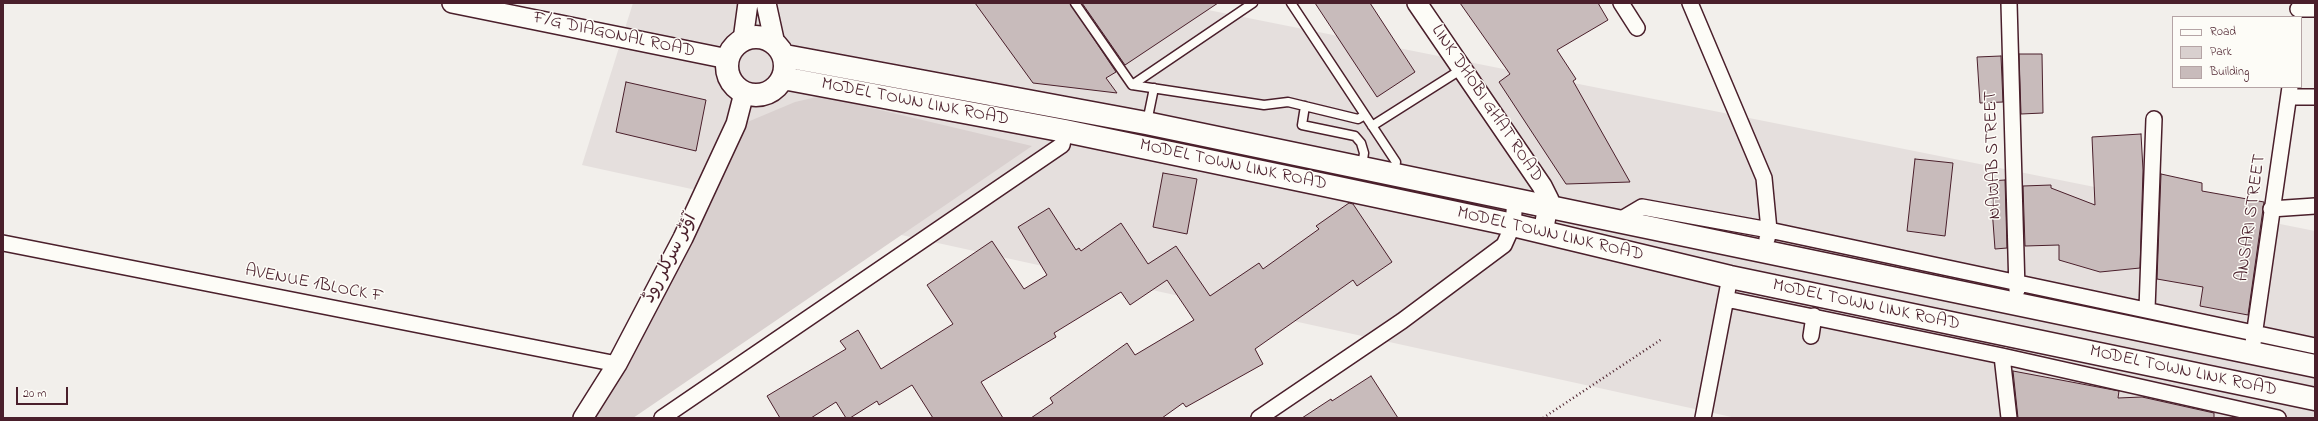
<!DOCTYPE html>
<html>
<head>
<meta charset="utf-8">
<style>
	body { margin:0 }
	#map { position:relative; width:2318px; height:421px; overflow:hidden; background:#f2efeb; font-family:"Indie Flower",sans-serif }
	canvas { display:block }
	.frame { position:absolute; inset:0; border:4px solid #4a1f2b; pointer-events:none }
	.legend { position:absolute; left:2172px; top:16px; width:130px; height:72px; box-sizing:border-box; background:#fdfcf7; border:1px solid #b5a4a5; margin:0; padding:5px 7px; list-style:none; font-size:12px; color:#4a1f2b }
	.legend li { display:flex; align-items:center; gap:8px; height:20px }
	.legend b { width:20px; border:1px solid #b5a4a5 }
	.scale { position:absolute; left:16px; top:387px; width:52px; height:18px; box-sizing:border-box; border:2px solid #4a1f2b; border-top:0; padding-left:5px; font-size:12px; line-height:14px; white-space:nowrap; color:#4a1f2b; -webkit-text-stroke:3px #fdfcf7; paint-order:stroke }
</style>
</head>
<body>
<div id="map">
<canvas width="2318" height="421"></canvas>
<div class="frame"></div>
<ul class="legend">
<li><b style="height:5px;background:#fdfcf7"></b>Road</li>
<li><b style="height:11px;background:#d9d0cf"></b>Park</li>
<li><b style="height:11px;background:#c8bbbb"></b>Building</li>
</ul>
<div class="scale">20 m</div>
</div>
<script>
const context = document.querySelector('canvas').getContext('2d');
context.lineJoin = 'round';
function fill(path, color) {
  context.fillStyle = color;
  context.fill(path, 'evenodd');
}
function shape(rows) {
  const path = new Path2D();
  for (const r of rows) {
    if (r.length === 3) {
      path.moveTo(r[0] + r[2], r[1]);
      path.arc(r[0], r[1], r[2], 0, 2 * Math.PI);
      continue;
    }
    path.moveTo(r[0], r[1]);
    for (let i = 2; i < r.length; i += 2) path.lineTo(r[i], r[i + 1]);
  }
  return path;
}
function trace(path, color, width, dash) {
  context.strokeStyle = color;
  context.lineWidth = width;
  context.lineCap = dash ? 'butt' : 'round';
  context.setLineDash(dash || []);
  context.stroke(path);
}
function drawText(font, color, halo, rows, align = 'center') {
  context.font = font + ' "Indie Flower","Playpen Sans Arabic",sans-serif';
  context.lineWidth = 3;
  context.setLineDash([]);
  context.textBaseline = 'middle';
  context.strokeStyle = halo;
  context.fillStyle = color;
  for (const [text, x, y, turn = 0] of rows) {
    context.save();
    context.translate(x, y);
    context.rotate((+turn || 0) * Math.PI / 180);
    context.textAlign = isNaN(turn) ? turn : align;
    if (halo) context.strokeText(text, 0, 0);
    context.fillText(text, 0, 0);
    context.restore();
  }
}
const built = shape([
	[633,3,1173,3,2315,231,2315,418,1736,418,582,165]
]);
const green = shape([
	[821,96,1032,146,633,418,584,418,745,123,795,102]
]);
const building = shape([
	[975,3,1070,3,1116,72,1106,78,1117,93,1033,83,975,3],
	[1082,3,1218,3,1125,65,1082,3],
	[1315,3,1370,3,1415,72,1377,97,1315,3],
	[1460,3,1598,3,1608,20,1557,50,1576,79,1573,81,1630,182,1566,184,1499,82,1510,74,1460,3],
	[2019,54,2042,54,2043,113,2021,114,2019,54],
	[2001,56,2003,102,1980,103,1977,57,2001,56],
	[626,82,706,100,696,151,616,132,626,82],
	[2141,134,2143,170,2140,268,2100,272,2059,260,2059,245,2025,246,2023,186,2051,185,2051,188,2095,205,2092,137,2141,134],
	[1915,159,1953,163,1945,236,1907,231,1915,159],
	[1163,173,1197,179,1187,234,1153,227,1163,173],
	[2161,174,2202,183,2202,191,2264,202,2248,315,2200,306,2203,287,2157,279,2161,174],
	[2005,180,2007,248,1995,249,1990,181,2005,180],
	[1349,203,1353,204,1392,262,1357,286,1353,280,1255,349,1263,364,1186,407,1183,403,1162,418,1031,418,1053,403,1050,398,1127,343,1135,355,1194,320,1167,280,1130,305,1121,292,1054,333,1056,337,981,382,1003,418,933,418,912,385,879,405,877,401,850,418,846,418,836,402,811,418,780,418,767,396,846,349,840,341,858,330,881,369,953,324,927,285,992,241,1024,289,1047,275,1018,227,1049,208,1076,250,1079,248,1081,251,1121,223,1148,264,1176,246,1210,296,1259,263,1263,269,1319,229,1316,226,1349,203],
	[2013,371,2119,391,2118,398,2142,397,2214,413,2214,418,2018,418,2013,371],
	[1371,376,1398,418,1302,418,1331,399,1332,401,1371,376]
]);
const path = shape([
	[1543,418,1662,339]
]);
const service = shape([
	[1075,3,1132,85,1264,105,1288,102,1358,119,1365,115],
	[1291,3,1396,162,1394,173],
	[1132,85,1253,3],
	[1305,106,1302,125,1355,136,1361,143,1364,153,1362,166],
	[1147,122,1154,88],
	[1372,126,1462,69]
]);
const minor = shape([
	[1621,3,1637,28],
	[1690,3,1764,178,1769,230,1767,239],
	[2009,3,2017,290],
	[2298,9,2315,9],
	[2289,97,2315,97],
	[2271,209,2315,206],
	[1620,220,1642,207,1769,230,2315,346],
	[3,243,617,364],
	[1726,299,2002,356,2278,418],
	[2147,309,2154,119],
	[1811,336,1814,316],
	[2253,343,2290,87],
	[2002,356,2009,418],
	[662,418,1062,145,1065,131],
	[1259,418,1402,321,1504,245,1513,225,1515,199],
	[1703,418,1730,277]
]);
const tertiary = shape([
	[452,3,728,59],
	[766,3,775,44],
	[1417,3,1542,186,1549,200,1543,233],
	[743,40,748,3],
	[583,418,617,364,683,238,736,124,744,93]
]);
const secondary = shape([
	[756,66,29],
	[785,56,1146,123,2315,366],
	[783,78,1065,131,1329,186,1513,225,1730,277,2315,399]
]);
const streetNames = [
	["F/G DIAGONAL ROAD",614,36,12],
	["MODEL TOWN LINK ROAD",915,103,11],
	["LINK DHOBI GHAT ROAD",1486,104,56],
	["NAWAB STREET",1994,155,-92],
	["MODEL TOWN LINK ROAD",1233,166,12],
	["ANSARI STREET",2252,218,-82],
	["MODEL TOWN LINK ROAD",1550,235,13],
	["آؤٹر سرکلر روڈ",671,259,-63],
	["AVENUE 1BLOCK F",314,285,11],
	["MODEL TOWN LINK ROAD",1866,306,12],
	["MODEL TOWN LINK ROAD",2183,372,12]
];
fill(built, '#e5dfdd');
fill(green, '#d9d0cf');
fill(building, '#c8bbbb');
trace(building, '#4a1f2b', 1);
trace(service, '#4a1f2b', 11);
trace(minor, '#4a1f2b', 18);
trace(tertiary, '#4a1f2b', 22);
trace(secondary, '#4a1f2b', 25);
trace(path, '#4a1f2b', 2.5, [1, 3]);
trace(service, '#fdfcf7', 8);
trace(minor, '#fdfcf7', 15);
trace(tertiary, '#fdfcf7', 19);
trace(secondary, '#fdfcf7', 22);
drawText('18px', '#4a1f2b', '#fdfcf7', streetNames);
</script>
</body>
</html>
